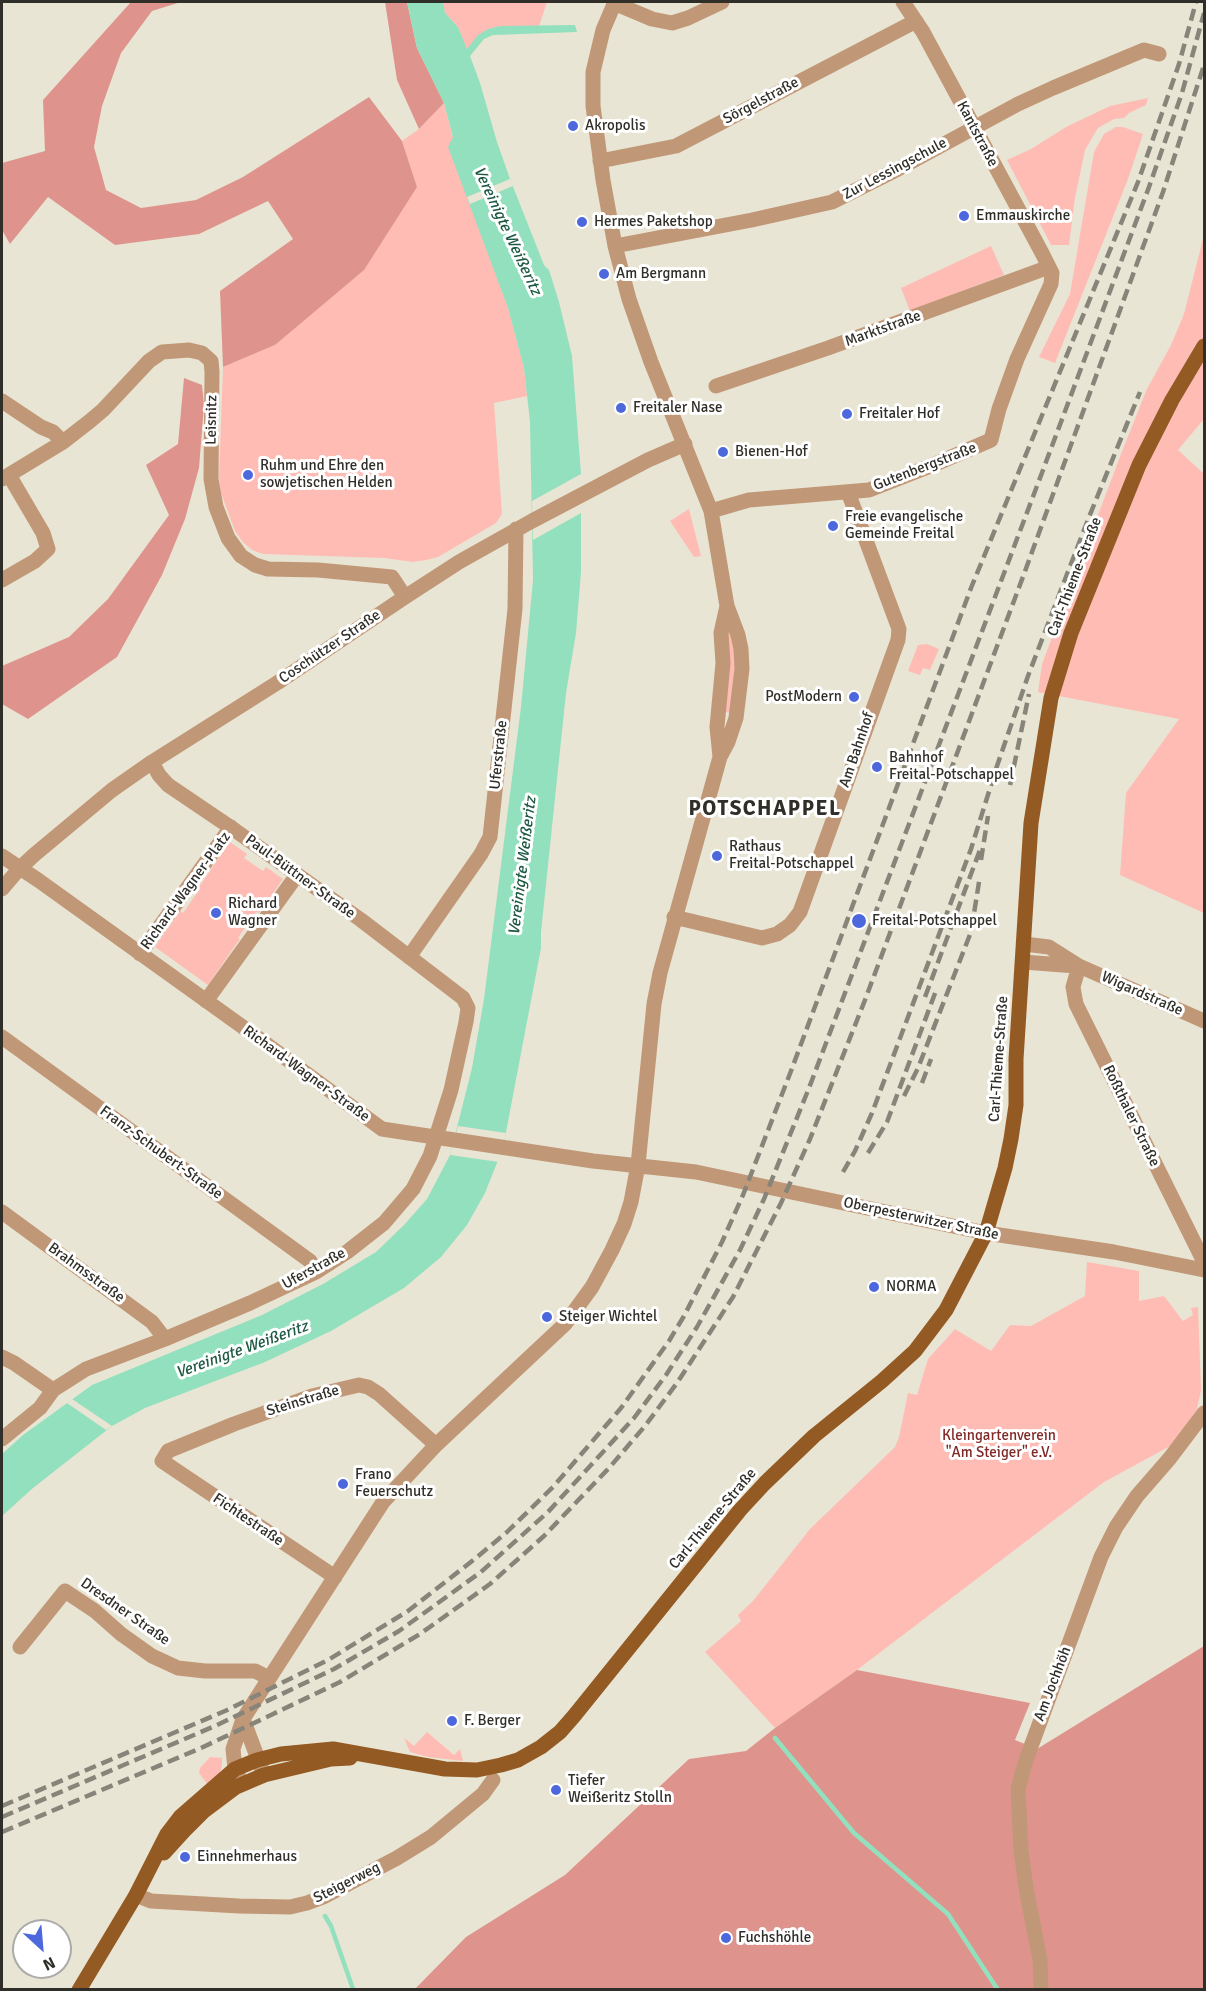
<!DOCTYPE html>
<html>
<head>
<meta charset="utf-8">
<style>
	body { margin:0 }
	#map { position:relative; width:1206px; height:1991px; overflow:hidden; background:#e9e5d4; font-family:Signika,sans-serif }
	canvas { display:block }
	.frame { position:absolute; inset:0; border:3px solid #302e28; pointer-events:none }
	.north { position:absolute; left:12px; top:1919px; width:60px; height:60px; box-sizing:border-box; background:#fff; border:2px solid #acaba9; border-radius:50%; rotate:154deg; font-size:16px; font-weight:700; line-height:24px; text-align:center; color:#302e28 }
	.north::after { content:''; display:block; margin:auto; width:21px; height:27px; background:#4c68dc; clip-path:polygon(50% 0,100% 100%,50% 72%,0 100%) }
</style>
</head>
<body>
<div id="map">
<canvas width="1206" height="1991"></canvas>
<div class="frame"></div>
<div class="north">N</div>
</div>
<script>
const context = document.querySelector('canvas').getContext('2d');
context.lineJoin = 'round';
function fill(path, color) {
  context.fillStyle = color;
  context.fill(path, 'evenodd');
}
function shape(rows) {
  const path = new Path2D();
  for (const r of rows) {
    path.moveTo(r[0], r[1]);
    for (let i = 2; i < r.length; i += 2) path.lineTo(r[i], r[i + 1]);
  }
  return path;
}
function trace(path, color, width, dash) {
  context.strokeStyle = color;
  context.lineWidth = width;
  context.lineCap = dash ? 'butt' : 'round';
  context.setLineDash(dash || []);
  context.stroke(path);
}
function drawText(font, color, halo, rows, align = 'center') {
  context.font = font + ' Signika,sans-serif';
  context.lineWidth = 6;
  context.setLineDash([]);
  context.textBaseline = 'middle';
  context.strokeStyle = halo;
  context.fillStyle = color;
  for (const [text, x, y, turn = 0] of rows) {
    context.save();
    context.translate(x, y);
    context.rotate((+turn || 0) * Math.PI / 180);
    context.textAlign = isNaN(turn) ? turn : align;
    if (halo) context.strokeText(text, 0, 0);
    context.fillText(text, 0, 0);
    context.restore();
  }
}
const green = shape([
	[443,2,547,2,539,26,500,26,488,29,467,50,458,27,445,13],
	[1148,98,1146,105,1129,113,1124,118,1114,119,1098,128,1085,150,1075,198,1069,245,1051,245,1007,160,1031,149,1066,127,1110,106],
	[444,103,470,204,508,308,524,368,527,396,494,403,502,514,496,523,438,557,426,560,413,562,384,558,263,554,252,550,243,542,235,531,221,493,219,478,223,367,275,345,417,187,402,141,419,129],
	[1116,127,1123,127,1143,134,1128,179,1055,363,1039,357,1070,294,1094,152,1104,134],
	[1204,235,1204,419,1178,450,1204,474,1204,913,1120,875,1126,793,1179,719,1038,692,1042,664,1121,454,1147,389,1171,345,1184,314],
	[991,246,1004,275,910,311,901,288],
	[689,509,701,556,694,557,670,521],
	[728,633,731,633,737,651,732,713,725,712],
	[927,644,939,649,930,670,923,668,920,675,908,671,918,645],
	[230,842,247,854,244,858,263,871,266,867,283,879,259,913,256,912,238,938,240,939,237,943,208,985,155,947,180,911,183,913,199,890,198,888],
	[1087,1262,1139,1271,1139,1301,1164,1296,1183,1321,1193,1315,1191,1308,1198,1307,1201,1390,1197,1409,1189,1421,1172,1445,1104,1482,857,1670,775,1728,705,1652,741,1621,738,1615,753,1601,810,1529,895,1447,899,1437,908,1393,917,1395,928,1359,955,1329,991,1351,1010,1325,1031,1326,1085,1296],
	[427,1732,454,1755,460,1749,463,1761,428,1757,410,1752,404,1738,414,1746],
	[210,1757,222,1758,222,1765,220,1773,208,1785,199,1773,200,1768]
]);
const forest = shape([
	[131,2,181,2,152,11,121,53,102,106,94,147,106,190,141,208,196,200,243,177,369,97,402,141,417,187,364,270,275,345,223,367,220,291,293,239,268,201,199,234,115,245,48,197,10,244,2,230,2,163,45,151,43,100],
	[385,2,407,2,417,48,444,103,419,129,397,80],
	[184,378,202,385,204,405,199,468,185,519,162,575,117,657,28,719,2,704,2,666,69,637,108,599,169,515,146,465,178,444],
	[1204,1646,1204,1989,414,1990,466,1937,565,1875,689,1759,746,1751,775,1728,857,1670,1030,1703,1015,1740,1037,1749]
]);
const water = shape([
	[407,2,443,2,445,13,458,27,467,49,478,35,488,29,500,26,575,25,577,32,493,35,484,39,470,56,480,83,497,142,510,179,544,265,549,270,559,302,572,356,581,474,581,572,576,633,566,693,541,932,541,948,503,1148,485,1193,467,1225,441,1257,404,1288,331,1331,265,1362,145,1408,112,1426,33,1488,2,1516,2,1454,23,1435,92,1385,262,1315,323,1284,376,1252,404,1225,427,1199,450,1155,472,1068,484,999,521,707,533,580,530,422,524,368,508,308,448,147,453,137,444,103,417,48]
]);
const pier = shape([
	[510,179,513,186,470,204,467,197],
	[581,474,581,513,533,540,532,501],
	[458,1126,506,1133,499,1162,450,1155],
	[72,1399,112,1426,106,1430,67,1403]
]);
const stream = shape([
	[775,1738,854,1833,948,1914,998,1990],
	[325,1916,331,1926,353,1989]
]);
const minor = shape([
	[614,3,652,19,672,23,688,18,722,2],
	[600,161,676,146,916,21],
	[615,246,752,220,832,202,898,169,1018,104,1053,88,1144,50,1159,54],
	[716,386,828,348,1049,267],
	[2,401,41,427,53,432,63,442],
	[2,479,63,442,90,421,103,410,149,361,162,352,189,350,202,353,211,361,212,372,211,479,216,507,228,538,241,556,255,565,268,569,318,570,392,577,405,597],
	[711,511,749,500,869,490,933,465,991,440,999,409,1017,359,1051,284,1052,273,1042,253,923,32,903,2],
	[2,580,35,561,48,549,43,533,9,475],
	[720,757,717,727,723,663,721,633,727,606],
	[2,856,38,880,254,1035,382,1129,593,1161,696,1172,986,1233,1114,1252,1204,1270],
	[2,889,19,869,34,855,112,790,152,762,277,683,405,597,459,562,532,521,648,460,685,444],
	[674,917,762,938,777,934,790,925,800,912,898,640,899,629,848,492],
	[1024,944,1049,947,1079,966,1204,1021],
	[140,954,231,827],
	[409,957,481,854,490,837,515,609,516,529],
	[1023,962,1076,966],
	[1079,966,1073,987,1076,1004,1204,1262],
	[206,1001,297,875],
	[2,1037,310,1261,316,1272],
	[2,1212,152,1322,165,1339],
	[2,1357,14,1363,53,1390],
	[2,1439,40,1408,53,1390,86,1369,165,1339,250,1303,316,1272,347,1252,384,1223,413,1189,430,1156,451,1090,466,1022,468,1008,463,998,361,920,236,831,168,785,159,775,152,762],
	[335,1577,162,1461,168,1451,234,1424,312,1396,359,1385,368,1387,379,1394,436,1445],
	[20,1647,65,1591,95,1611,121,1634,152,1656,178,1668,205,1671,255,1671,269,1678],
	[243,1719,264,1775],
	[242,1784,235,1769,233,1749,243,1719,383,1502,436,1445,565,1324,592,1287,612,1250,624,1224,631,1202,638,1165,654,1004,660,973,720,757,728,742,736,718,742,669,741,649,738,635,727,606,711,511,651,362,629,299,615,246,603,180,593,106,593,72,603,30,615,2],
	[136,1895,151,1901,239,1906,290,1907,307,1903,323,1897,397,1858,431,1837,483,1794,493,1780],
	[1041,1990,1040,1960,1026,1888,1021,1850,1018,1789,1026,1760,1101,1557,1116,1527,1137,1496,1170,1458,1204,1413]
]);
const major = shape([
	[164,1853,184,1831,204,1811,236,1787,264,1775,331,1759,350,1758],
	[79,1990,136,1895,167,1834,180,1817,235,1769,257,1760,281,1754,333,1749,445,1769,477,1770,501,1765,518,1760,541,1747,560,1732,574,1716,740,1510,765,1483,814,1436,882,1381,915,1351,946,1310,986,1233,1005,1168,1011,1139,1016,1105,1016,1059,1031,823,1051,698,1071,633,1139,465,1172,400,1204,346]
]);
const rail = shape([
	[1010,785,1029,694],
	[981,860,988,816],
	[925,997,980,850],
	[922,1083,931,1059],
	[904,1096,918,1068,971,932,980,876],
	[868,1153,887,1122,937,988],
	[843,1172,855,1151,872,1113,971,849,997,766,1028,676,1089,517,1140,392],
	[2,1806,225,1711,328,1660,408,1611,476,1558,507,1532,553,1487,621,1408,669,1341,684,1316,722,1242,743,1195,791,1071,971,588,1138,182,1179,64,1196,2],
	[2,1817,215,1726,334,1669,399,1631,481,1572,548,1512,634,1418,666,1375,697,1327,740,1250,764,1199,809,1088,1034,494,1149,187,1182,93,1204,13],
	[2,1832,201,1748,271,1715,340,1682,420,1634,490,1584,544,1536,609,1468,645,1426,677,1383,733,1297,781,1203,810,1139,865,1000,1024,574,1163,192,1204,65]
]);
const markers = [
	[573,126,6,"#4c68dc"],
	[964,216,6,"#4c68dc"],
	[582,222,6,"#4c68dc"],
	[604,274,6,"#4c68dc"],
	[621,408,6,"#4c68dc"],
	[847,414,6,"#4c68dc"],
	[723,452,6,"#4c68dc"],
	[248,475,6,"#4c68dc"],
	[833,526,6,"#4c68dc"],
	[854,697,6,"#4c68dc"],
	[877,767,6,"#4c68dc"],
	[717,856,6,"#4c68dc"],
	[216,913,6,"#4c68dc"],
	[859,921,8,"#4c68dc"],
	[874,1287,6,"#4c68dc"],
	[547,1317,6,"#4c68dc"],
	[343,1484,6,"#4c68dc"],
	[452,1721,6,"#4c68dc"],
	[556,1790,6,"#4c68dc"],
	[185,1857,6,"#4c68dc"],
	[726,1938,6,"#4c68dc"]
];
const streetNames = [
	["Sörgelstraße",761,101,-28],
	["Kantstraße",977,134,62],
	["Zur Lessingschule",895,169,-28],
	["Marktstraße",883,329,-20],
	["Leisnitz",212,420,-89],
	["Gutenbergstraße",925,467,-21],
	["Carl-Thieme-Straße",1075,577,-69],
	["Coschützer Straße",330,647,-34],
	["Am Bahnhof",857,750,-71],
	["Uferstraße",499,755,-84],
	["Paul-Büttner-Straße",300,877,36],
	["Richard-Wagner-Platz",186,891,-54],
	["Wigardstraße",1142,994,24],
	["Carl-Thieme-Straße",999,1059,-86],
	["Richard-Wagner-Straße",306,1074,36],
	["Roßthaler Straße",1131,1116,64],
	["Franz-Schubert-Straße",161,1153,36],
	["Oberpesterwitzer Straße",921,1219,12],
	["Uferstraße",314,1269,-29],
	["Brahmsstraße",86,1273,36],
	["Steinstraße",303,1401,-17],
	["Carl-Thieme-Straße",713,1519,-50],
	["Fichtestraße",248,1520,34],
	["Dresdner Straße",125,1612,35],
	["Am Jochhöh",1053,1684,-69],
	["Steigerweg",347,1883,-27]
];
const poiNames = [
	["Akropolis",585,126],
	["Emmauskirche",976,216],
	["Hermes Paketshop",594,222],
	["Am Bergmann",616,274],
	["Freitaler Nase",633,408],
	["Freitaler Hof",859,414],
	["Bienen-Hof",735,452],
	["Ruhm und Ehre den",260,466],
	["sowjetischen Helden",260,483],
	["Freie evangelische",845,517],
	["Gemeinde Freital",845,534],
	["PostModern",842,697,"right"],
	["Bahnhof",889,758],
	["Freital-Potschappel",889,775],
	["Rathaus",729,847],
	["Freital-Potschappel",729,864],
	["Richard",228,904],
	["Wagner",228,921],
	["Freital-Potschappel",872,921],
	["NORMA",886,1287],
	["Steiger Wichtel",559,1317],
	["Frano",355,1475],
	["Feuerschutz",355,1492],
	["F. Berger",464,1721],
	["Tiefer",568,1781],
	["Weißeritz Stolln",568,1798],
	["Einnehmerhaus",197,1857],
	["Fuchshöhle",738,1938]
];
const parkNames = [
	["Kleingartenverein",999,1436],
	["\"Am Steiger\" e.V.",999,1453]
];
const waterNames = [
	["Vereinigte Weißeritz",507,231,65],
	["Vereinigte Weißeritz",523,866,-83],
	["Vereinigte Weißeritz",242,1350,-20]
];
const districtNames = [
	["POTSCHAPPEL",765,809]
];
fill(green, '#febcb5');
fill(forest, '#de948d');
fill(water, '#93e0be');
fill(pier, '#e9e5d4');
trace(stream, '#93e0be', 4.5);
trace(minor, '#c19877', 15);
trace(major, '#945a23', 15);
trace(rail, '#878479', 4.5, [12, 6]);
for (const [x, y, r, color] of markers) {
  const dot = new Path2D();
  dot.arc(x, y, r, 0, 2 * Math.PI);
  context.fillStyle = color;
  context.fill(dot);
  trace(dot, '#fff', 2);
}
drawText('15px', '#302e28', '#fff', streetNames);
drawText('15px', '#302e28', '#fff', poiNames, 'left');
drawText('15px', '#802927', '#fff', parkNames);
drawText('italic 16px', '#1e5943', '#fff', waterNames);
context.letterSpacing = '1.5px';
drawText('bold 21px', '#302e28', '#fff', districtNames);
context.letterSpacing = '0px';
</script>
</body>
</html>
